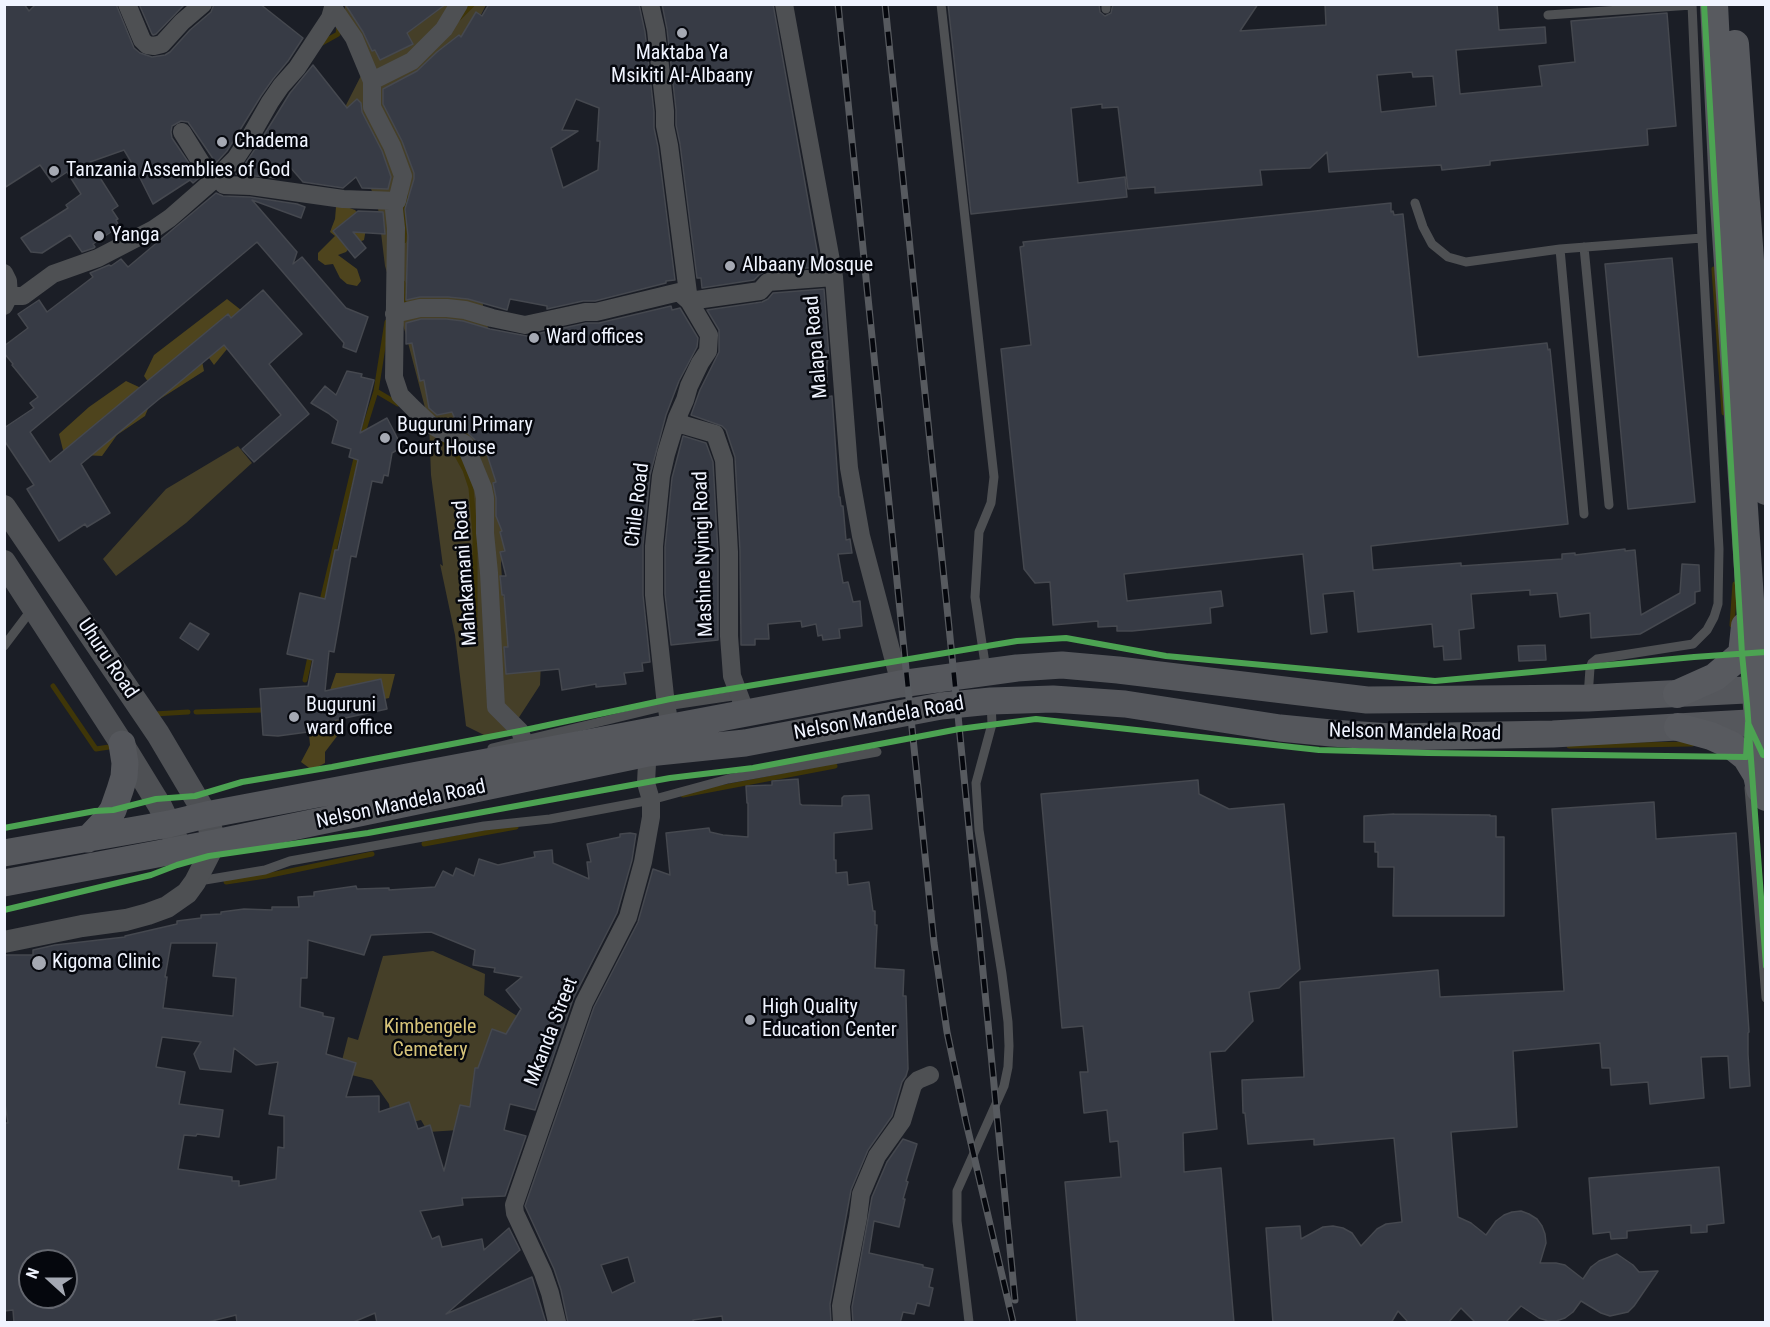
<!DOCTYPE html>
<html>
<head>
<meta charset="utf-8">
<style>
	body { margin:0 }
	#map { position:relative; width:1770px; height:1327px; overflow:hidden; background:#1b1e26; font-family:"Roboto Condensed",sans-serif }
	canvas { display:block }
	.frame { position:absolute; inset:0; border:6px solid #f0f4ff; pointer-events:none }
	.north { position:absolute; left:18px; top:1249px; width:60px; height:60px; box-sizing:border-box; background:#05070d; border:2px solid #63666e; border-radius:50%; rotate:291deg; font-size:16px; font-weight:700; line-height:24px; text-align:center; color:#f0f4ff }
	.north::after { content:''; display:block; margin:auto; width:21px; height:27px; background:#a5a9b3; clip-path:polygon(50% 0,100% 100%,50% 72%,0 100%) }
</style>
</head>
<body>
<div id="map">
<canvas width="1770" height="1327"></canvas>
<div class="frame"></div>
<div class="north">N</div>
</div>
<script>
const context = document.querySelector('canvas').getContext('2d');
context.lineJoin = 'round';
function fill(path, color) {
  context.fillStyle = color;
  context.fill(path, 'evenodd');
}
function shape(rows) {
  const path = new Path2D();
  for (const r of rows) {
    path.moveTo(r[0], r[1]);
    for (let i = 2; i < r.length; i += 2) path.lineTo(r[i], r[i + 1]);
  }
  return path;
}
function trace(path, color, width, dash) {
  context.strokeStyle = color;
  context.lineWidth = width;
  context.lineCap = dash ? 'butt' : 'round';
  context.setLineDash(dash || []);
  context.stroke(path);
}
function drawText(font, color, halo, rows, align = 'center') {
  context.font = font + ' "Roboto Condensed",sans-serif';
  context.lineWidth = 5;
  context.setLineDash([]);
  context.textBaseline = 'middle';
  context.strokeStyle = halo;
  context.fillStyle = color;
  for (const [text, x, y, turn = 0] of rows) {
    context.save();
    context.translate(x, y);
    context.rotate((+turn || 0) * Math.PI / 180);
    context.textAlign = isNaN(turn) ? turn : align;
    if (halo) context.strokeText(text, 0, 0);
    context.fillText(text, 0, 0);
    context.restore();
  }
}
const green = shape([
	[345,5,486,5,478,21,476,255,484,312,495,355,511,517,501,563,503,596,541,662,540,685,514,725,501,735,488,737,466,726,455,635,440,564,443,566,431,475,429,423,406,335,385,266,378,208,370,186,345,107,368,62,344,29],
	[238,446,252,463,186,523,116,576,103,559,166,489],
	[433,951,485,974,484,995,525,1021,474,1129,428,1132,421,1120,393,1127,389,1104,372,1080,339,1072,348,1037,358,1040,383,956]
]);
const forest = shape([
	[344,206,355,210,363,219,366,229,364,240,352,245,346,252,338,255,357,269,361,281,357,286,347,284,340,278,333,264,325,265,318,260,318,253,335,236,330,232,335,219,336,207],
	[227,299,241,310,245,327,214,365,209,358,201,356,204,371,160,399,144,376,154,355],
	[126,381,154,394,145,416,117,435,102,456,64,454,59,434,89,407],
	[336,673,395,674,389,698,336,710,344,727,325,752,325,763,312,770,301,762,310,745,307,712,330,690]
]);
const stream = shape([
	[459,18,473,4],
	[322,43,338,34,339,26],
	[404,241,406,196],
	[1714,269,1724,413],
	[403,283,404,309],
	[376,391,398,404],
	[362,436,376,391,387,322],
	[442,440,454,450,465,470,471,488,475,535,475,627],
	[321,605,357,454],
	[1732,625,1735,584],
	[305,680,311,652],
	[53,686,96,749,109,747],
	[196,712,263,710],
	[154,714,188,712],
	[1569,746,1692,744],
	[683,795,835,766],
	[424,844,516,827],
	[226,882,266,876,372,854]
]);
const building = shape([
	[4,4,24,4,29,11,36,4,116,4,134,48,140,53,152,57,165,55,170,52,190,30,211,12,214,4,260,4,303,38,288,61,273,79,261,96,227,151,216,163,188,122,181,121,172,126,171,132,172,138,199,178,193,183,190,180,153,204,136,170,124,150,90,162,118,206,112,210,118,219,116,220,118,224,112,228,114,230,93,244,95,247,94,248,82,252,70,235,42,253,31,252,21,238,68,208,66,205,81,194,67,172,52,182,40,165,4,188,4,4],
	[139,4,185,4,156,34,153,35,152,34,139,4],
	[345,4,446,4,407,33,413,44,380,60,375,50,372,51,363,32,345,4],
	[489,4,639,4,645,32,654,112,654,128,658,147,675,280,666,281,666,283,595,301,583,301,547,309,547,306,510,299,507,310,468,299,448,297,420,297,406,300,408,236,405,209,414,179,414,173,402,141,383,104,383,89,417,71,437,52,459,35,461,37,476,12,482,16,489,4],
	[576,99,599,108,597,141,600,141,598,170,563,188,551,148,578,131,562,130,576,99],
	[662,4,773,4,820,267,767,271,760,274,754,280,702,288,701,278,697,278,680,144,676,125,676,110,667,29,662,4],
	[948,4,1099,4,1100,12,1105,16,1111,13,1113,4,1258,4,1240,31,1326,25,1325,4,1497,4,1499,30,1545,27,1546,43,1456,50,1460,94,1542,86,1539,66,1575,62,1571,21,1667,13,1676,126,1647,129,1648,145,1490,161,1490,165,1442,170,1441,165,1329,172,1327,152,1310,168,1260,170,1262,185,1155,193,1155,187,1128,189,1118,107,1102,108,1102,104,1071,108,1078,183,1125,177,1127,197,971,214,948,4],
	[1412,72,1413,77,1433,76,1436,106,1381,112,1377,75,1412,72],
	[313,65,347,108,357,99,361,103,362,112,382,151,391,177,388,189,362,188,356,177,343,188,303,182,290,167,275,178,236,174,245,164,259,143,290,93,313,65],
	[216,193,223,196,250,197,297,204,305,207,301,218,252,200,297,252,293,264,302,257,346,308,368,317,356,352,343,347,344,343,257,242,30,432,50,462,228,314,231,318,263,290,302,334,269,364,309,414,254,462,242,449,281,415,224,345,81,464,110,513,87,527,85,524,59,541,27,489,34,485,4,440,4,428,34,408,30,403,38,397,12,365,13,364,4,353,4,346,28,328,18,314,39,300,47,312,93,277,90,273,109,265,111,266,121,259,128,267,216,193],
	[1391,203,1391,212,1393,211,1394,215,1403,214,1418,357,1547,343,1548,350,1550,349,1568,524,1371,546,1373,570,1461,563,1461,566,1562,559,1562,554,1575,553,1575,555,1625,549,1625,551,1635,550,1641,615,1680,593,1682,564,1699,565,1700,591,1695,592,1695,603,1640,634,1591,638,1590,613,1560,617,1557,593,1530,595,1530,590,1471,594,1474,628,1459,630,1461,659,1444,660,1443,646,1434,647,1432,624,1358,632,1354,591,1323,594,1327,632,1311,634,1303,554,1124,574,1127,601,1221,591,1223,606,1210,608,1211,623,1132,631,1117,631,1117,626,1098,627,1098,621,1053,625,1050,582,1035,583,1024,569,1001,349,1031,345,1020,247,1024,246,1023,242,1391,203],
	[358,211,383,212,385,234,353,232,366,248,355,258,333,231,358,211],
	[1672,258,1695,502,1628,509,1605,264,1672,258],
	[824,289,829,358,828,358,827,364,827,397,832,396,839,497,840,497,841,506,843,506,846,540,850,539,852,553,838,554,843,583,848,582,853,602,860,601,862,626,839,629,840,638,823,640,822,635,818,636,816,624,802,627,801,621,768,624,769,639,755,639,755,645,741,645,740,551,735,457,726,430,722,426,691,415,700,390,719,352,719,330,707,310,762,302,768,299,773,293,824,289],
	[671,306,672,310,680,308,698,338,697,347,679,381,666,415,650,475,643,545,643,595,650,662,642,663,643,671,624,673,626,684,596,687,596,684,562,690,559,669,506,674,504,647,508,647,504,595,502,595,500,576,506,576,500,552,505,551,500,532,502,531,496,516,496,498,493,483,496,482,486,451,481,453,475,440,468,433,461,418,455,419,452,412,437,415,429,408,424,380,420,381,412,343,406,344,406,323,421,319,446,319,463,321,490,329,527,336,586,323,599,323,671,306],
	[347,371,362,374,361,377,374,380,360,433,387,418,402,447,392,453,388,476,384,475,382,483,372,481,356,557,351,556,334,652,329,651,325,691,381,679,387,709,308,726,308,732,278,736,263,735,260,689,308,686,313,660,287,654,300,593,325,599,335,550,338,550,358,460,349,457,351,449,332,443,338,421,328,413,311,403,325,386,336,395,347,371],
	[683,436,706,443,713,462,718,552,718,640,671,645,665,594,665,547,672,478,683,436],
	[190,623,209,634,198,650,180,638,190,623],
	[1545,645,1546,660,1519,661,1518,646,1545,645],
	[798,779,800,804,802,805,842,806,842,798,844,796,869,795,872,829,834,833,834,860,836,860,836,873,847,872,848,885,869,882,873,911,875,911,875,925,877,925,875,968,904,970,903,996,906,996,908,1069,906,1076,902,1082,892,1116,868,1150,851,1190,830,1304,831,1323,723,1323,722,1316,693,1320,694,1323,568,1323,561,1290,554,1269,525,1206,594,1007,638,922,653,869,670,875,666,833,709,828,710,832,723,835,748,837,748,803,747,803,746,786,772,785,772,781,798,779],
	[628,1257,635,1282,612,1293,601,1265,628,1257],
	[1198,780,1199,794,1229,809,1284,804,1300,969,1279,988,1249,992,1253,1021,1225,1051,1210,1052,1217,1129,1183,1133,1184,1172,1221,1168,1234,1323,1077,1323,1065,1182,1121,1177,1118,1141,1110,1142,1107,1110,1084,1113,1080,1072,1088,1072,1083,1026,1062,1028,1041,794,1198,780],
	[1654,802,1656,839,1736,833,1749,1032,1748,1033,1748,1054,1750,1086,1730,1088,1728,1056,1701,1057,1704,1098,1650,1104,1648,1082,1611,1085,1610,1068,1602,1068,1600,1043,1513,1051,1517,1127,1451,1132,1458,1217,1471,1223,1486,1235,1496,1221,1504,1215,1512,1212,1521,1211,1529,1214,1537,1219,1542,1226,1545,1234,1546,1243,1540,1263,1556,1263,1565,1265,1583,1279,1591,1267,1599,1261,1617,1254,1633,1265,1639,1272,1658,1271,1634,1306,1628,1312,1610,1316,1601,1313,1581,1301,1573,1312,1565,1318,1556,1321,1548,1321,1539,1318,1521,1306,1505,1323,1476,1323,1461,1308,1448,1323,1409,1323,1398,1311,1391,1323,1273,1323,1266,1228,1300,1226,1301,1239,1323,1227,1333,1226,1343,1228,1352,1233,1361,1246,1377,1229,1386,1224,1402,1222,1394,1138,1314,1145,1314,1139,1248,1144,1245,1113,1243,1113,1242,1080,1304,1077,1300,982,1438,970,1440,997,1564,991,1552,809,1654,802],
	[1394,814,1490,815,1490,816,1496,816,1496,837,1504,837,1504,916,1393,916,1394,867,1378,867,1378,852,1375,852,1375,842,1364,842,1364,816,1394,814],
	[630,833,636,834,632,860,617,913,573,999,535,1110,510,1104,504,1130,526,1136,505,1196,462,1198,463,1205,420,1211,432,1239,439,1236,442,1247,482,1239,484,1250,509,1228,520,1250,446,1314,532,1277,546,1323,377,1323,375,1313,351,1323,237,1323,236,1315,204,1323,14,1323,13,1310,4,1311,4,1123,8,1123,4,1097,4,955,33,955,33,950,55,945,125,937,125,936,177,924,177,921,201,918,201,915,221,914,221,912,244,909,272,910,272,907,299,907,298,897,314,896,314,892,356,886,357,889,389,888,389,890,435,887,443,871,453,876,456,868,474,876,479,859,498,865,535,857,534,852,552,850,553,863,589,879,587,862,591,862,587,844,620,837,620,834,630,833],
	[431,932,475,950,473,965,495,968,494,972,522,977,506,990,521,1009,506,1034,492,1029,478,1068,475,1068,470,1107,460,1105,444,1171,430,1125,418,1129,409,1102,379,1112,379,1096,346,1097,356,1063,326,1054,334,1018,323,1016,323,1013,300,1007,301,978,307,978,308,940,364,955,371,935,431,932],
	[171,943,217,943,213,976,236,978,233,1016,163,1008,167,977,165,977,171,943],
	[162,1037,201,1042,194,1054,200,1069,231,1072,234,1048,256,1065,278,1062,269,1114,284,1116,284,1148,278,1147,276,1179,239,1186,239,1181,232,1181,232,1177,178,1169,184,1135,196,1136,197,1134,219,1137,223,1110,179,1104,185,1072,156,1067,162,1037],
	[30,1261,66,1261,66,1297,30,1297,30,1261],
	[903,1139,917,1144,906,1181,908,1182,903,1199,905,1199,899,1227,874,1221,869,1253,923,1265,923,1267,933,1269,929,1287,933,1288,929,1306,917,1303,914,1314,903,1312,900,1323,853,1323,852,1307,872,1197,887,1162,903,1139],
	[1719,1167,1724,1223,1707,1225,1707,1232,1691,1233,1691,1225,1627,1231,1627,1238,1611,1239,1610,1232,1593,1234,1589,1178,1719,1167]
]);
const service = shape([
	[941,4,994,477,991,503,979,532,975,597,986,670],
	[1106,4,1106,9],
	[1548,15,1692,5],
	[1415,203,1423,227,1432,244,1448,257,1466,262,1560,249,1702,238],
	[1584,247,1609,505],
	[1560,249,1584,514],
	[4,646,32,609],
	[1588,697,1590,668,1592,663,1597,659,1693,644,1707,630,1714,617,1718,604,1719,549,1702,238,1692,4],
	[492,748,666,706,739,695],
	[1749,788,1766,998],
	[199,881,265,870,290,861,484,826,550,819,651,800,728,779,877,752],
	[969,1322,957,1221,957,1191,1004,1086,1008,1067,1009,1046,1008,1022,1002,974,979,830,976,783,992,724,991,702]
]);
const minor = shape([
	[127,4,142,40,147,45,154,46,162,44,182,22,203,4],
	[650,4,656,30,665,111,665,126,669,145,689,301],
	[784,4,834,277,849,468,861,536,900,684],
	[372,81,412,61,444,29,459,4],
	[182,132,205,169,217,177,224,185,251,186,343,199,397,201,403,176,392,146,372,107,372,81,354,38,334,9],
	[393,200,396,228,394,377,400,395,414,409,431,425,465,444,483,488,485,498,485,533,489,573,496,707,520,731,528,755],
	[4,273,8,281,9,296,4,306],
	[9,296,23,296,53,274,98,258,154,229,170,218,217,177,236,158,250,137,270,102,281,86,297,68,330,18,334,4],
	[689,301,760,291,768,282,834,277],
	[394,314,420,308,447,308,465,310,492,318,525,325,585,312,596,312,679,292,689,301,709,335,708,351,700,363,689,386,685,400,677,418,666,454,661,476,654,546,654,595,665,696,670,728],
	[677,418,684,425,715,434,724,460,729,552,729,636,732,676,746,713],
	[557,1322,550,1293,543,1273,515,1213,514,1205,584,1003,628,917,643,862,651,817,651,800,646,783,648,744],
	[842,1322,841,1306,858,1218,861,1194,877,1156,902,1121,913,1085,918,1080,930,1075]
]);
const tertiary = shape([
	[4,942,82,926,126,920,148,914,167,907,187,893,195,882,215,843]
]);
const secondary = shape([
	[4,507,158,734,206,815,211,831],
	[4,562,122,744,160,806,181,850]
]);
const primary = shape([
	[88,839,105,821,113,810,120,790,124,777,125,763,122,744],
	[4,853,169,824,206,815,900,684,1017,668,1062,665,1118,670,1367,700,1588,698,1766,689],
	[4,883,215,843,648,753,745,743,941,706,991,701,1053,699,1125,704,1280,728,1331,733,1391,737,1553,734,1766,722]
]);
const trunk = shape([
	[1714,4,1723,188,1758,722,1763,755,1766,797],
	[1735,44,1766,491],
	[1677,694,1715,677,1742,654,1745,626],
	[1678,727,1711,736,1731,745,1746,757,1757,775,1760,789]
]);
const rail = shape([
	[838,4,934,943,947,1032,966,1122,1013,1322],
	[885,4,957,705,1015,1300]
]);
const cycleway = shape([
	[1704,4,1742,654,1747,704,1766,966],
	[4,828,95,811,113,810,156,799,195,796,242,782,332,767,520,731,670,699,1017,641,1066,638,1166,656,1435,681,1694,657,1766,652],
	[4,910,151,875,177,865,209,856,368,833,670,778,753,768,959,729,1036,719,1319,750,1428,753,1746,757,1748,723,1763,755,1766,755]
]);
const markers = [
	[682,33,6,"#a5a9b3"],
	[222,142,6,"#a5a9b3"],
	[54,171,6,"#a5a9b3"],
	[99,236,6,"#a5a9b3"],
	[730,266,6,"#a5a9b3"],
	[534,338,6,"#a5a9b3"],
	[385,438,6,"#a5a9b3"],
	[294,717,6,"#a5a9b3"],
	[39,963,8,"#a5a9b3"],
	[750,1020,6,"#a5a9b3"]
];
const poiNames = [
	["Maktaba Ya",682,54,"center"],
	["Msikiti Al-Albaany",682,77,"center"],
	["Chadema",234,142],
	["Tanzania Assemblies of God",66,171],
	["Yanga",111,236],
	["Albaany Mosque",742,266],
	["Ward offices",546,338],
	["Buguruni Primary",397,426],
	["Court House",397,449],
	["Buguruni",306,706],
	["ward office",306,729],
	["Kigoma Clinic",52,963],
	["High Quality",762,1008],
	["Education Center",762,1031]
];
const streetNames = [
	["Malapa Road",817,347,-95],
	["Chile Road",638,505,-83],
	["Mashine Nyingi Road",704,554,-92],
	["Mahakamani Road",466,573,-94],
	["Uhuru Road",107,659,56],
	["Nelson Mandela Road",879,719,-10],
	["Nelson Mandela Road",1415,733,1],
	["Nelson Mandela Road",401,805,-12],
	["Mkanda Street",552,1032,-69]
];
const parkNames = [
	["Kimbengele",430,1028],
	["Cemetery",430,1051]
];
fill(green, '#453f28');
fill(forest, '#4e441d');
trace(stream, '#3f3608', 5);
fill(building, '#373b45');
trace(building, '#45484f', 1.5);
trace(service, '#4e5053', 9);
trace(minor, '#4e5053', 18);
trace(tertiary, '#4e5053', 22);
trace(secondary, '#4e5054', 24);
trace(primary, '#55575c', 27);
trace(trunk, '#585a5f', 28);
trace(rail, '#575a5f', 7);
trace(rail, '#05070d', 4.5, [14]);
trace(cycleway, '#4ca352', 6);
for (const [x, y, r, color] of markers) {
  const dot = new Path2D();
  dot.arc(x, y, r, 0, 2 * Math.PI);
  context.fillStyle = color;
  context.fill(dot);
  trace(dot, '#05070d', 2);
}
drawText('20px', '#f0f4ff', '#05070d', poiNames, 'left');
drawText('20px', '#f0f4ff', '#05070d', streetNames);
drawText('20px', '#d6c379', '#05070d', parkNames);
</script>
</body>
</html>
